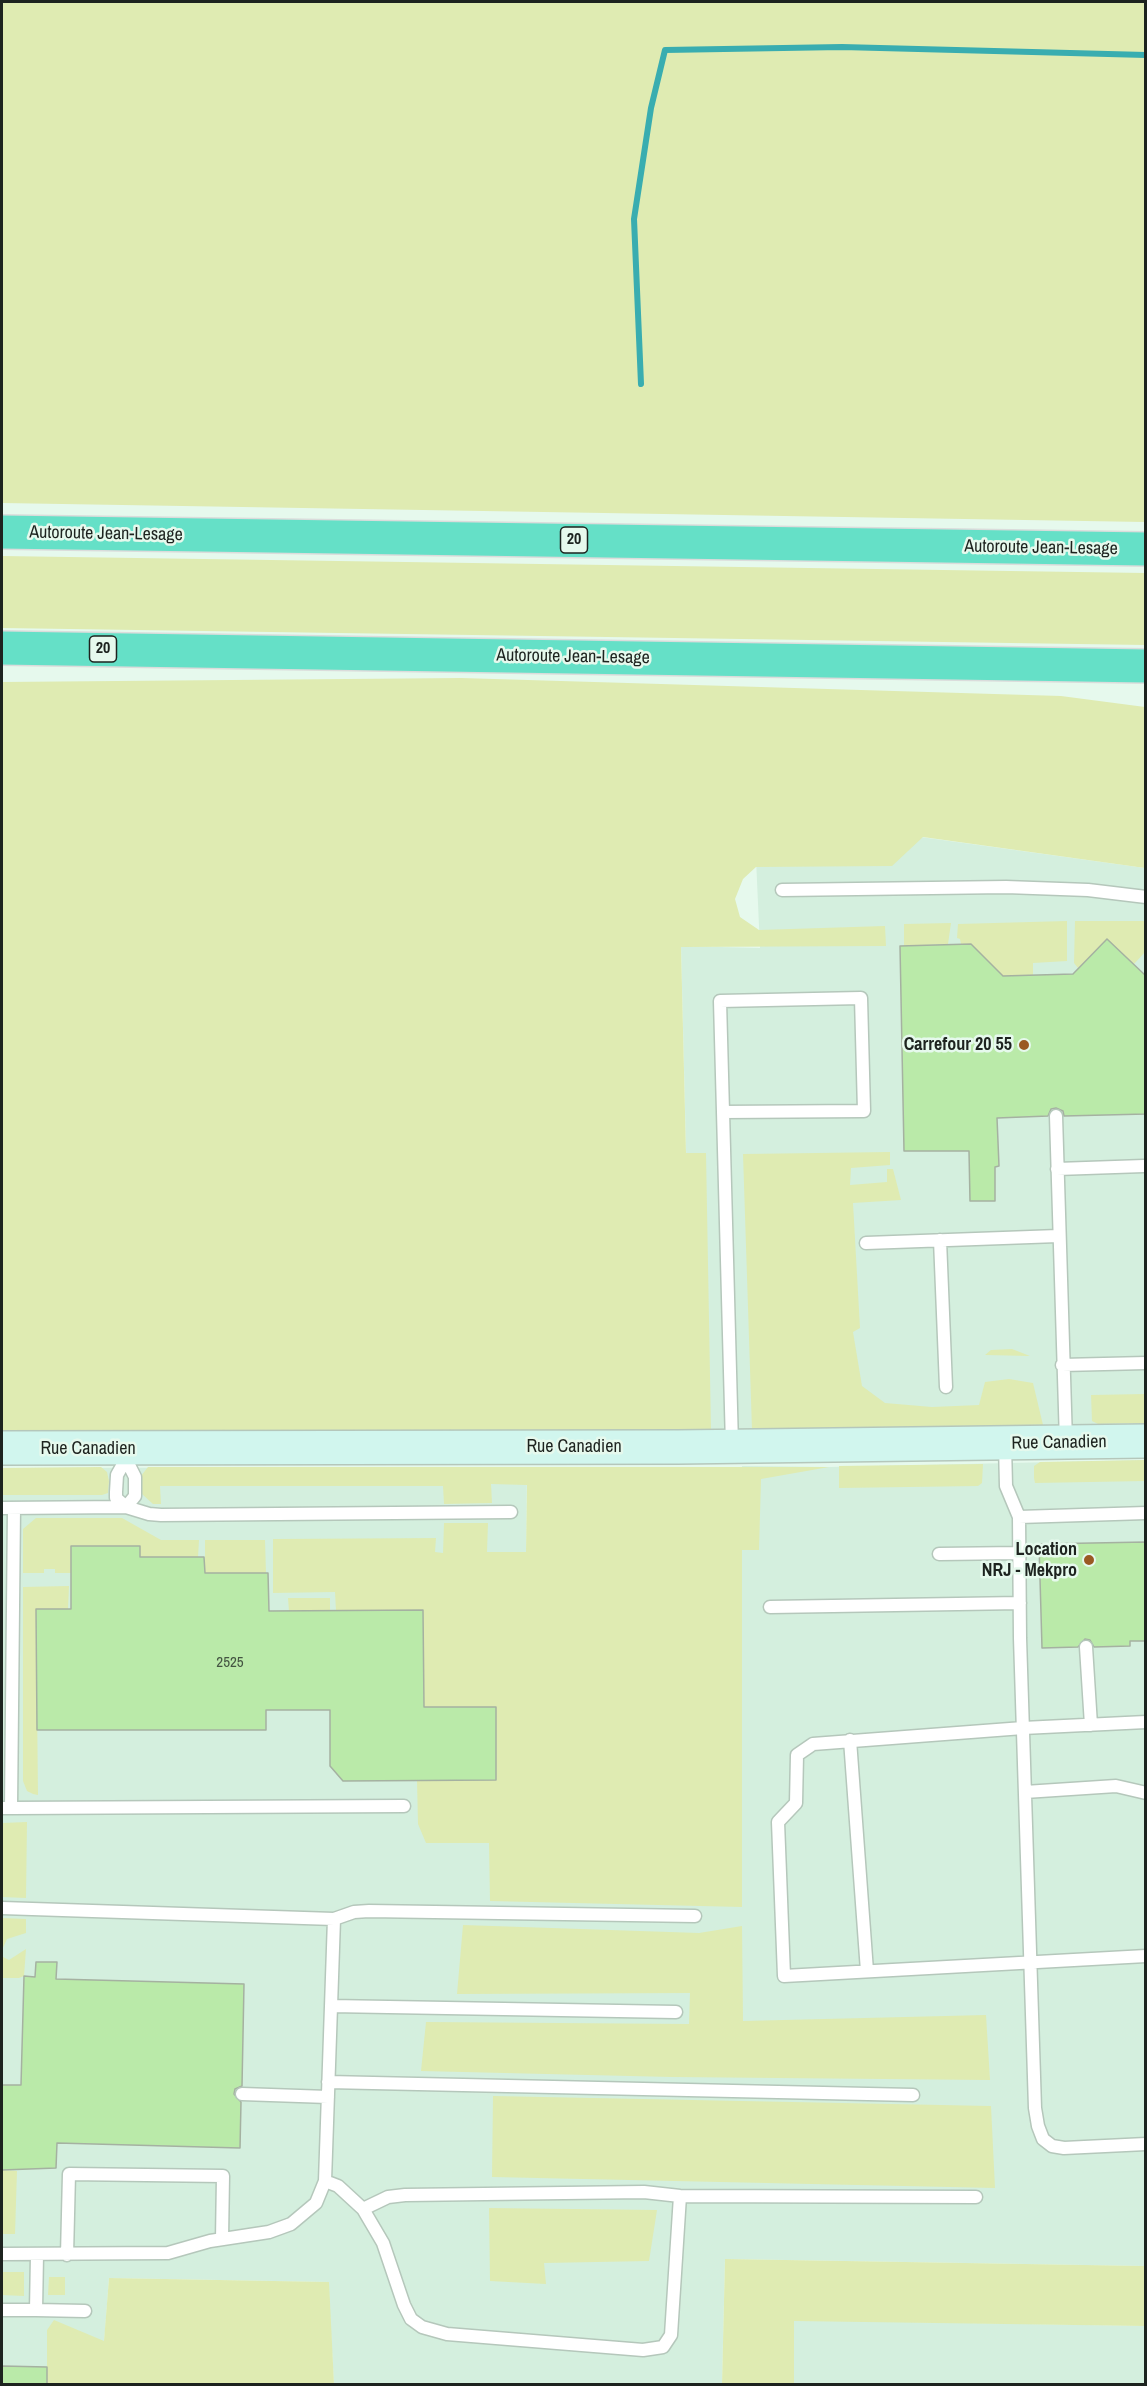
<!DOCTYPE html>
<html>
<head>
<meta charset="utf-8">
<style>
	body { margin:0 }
	#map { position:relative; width:1147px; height:2386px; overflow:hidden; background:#e6f9ed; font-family:"Archivo Narrow",sans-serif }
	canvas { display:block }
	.frame { position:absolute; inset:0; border:3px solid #1d231f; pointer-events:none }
</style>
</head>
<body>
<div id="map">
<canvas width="1147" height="2386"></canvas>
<div class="frame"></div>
</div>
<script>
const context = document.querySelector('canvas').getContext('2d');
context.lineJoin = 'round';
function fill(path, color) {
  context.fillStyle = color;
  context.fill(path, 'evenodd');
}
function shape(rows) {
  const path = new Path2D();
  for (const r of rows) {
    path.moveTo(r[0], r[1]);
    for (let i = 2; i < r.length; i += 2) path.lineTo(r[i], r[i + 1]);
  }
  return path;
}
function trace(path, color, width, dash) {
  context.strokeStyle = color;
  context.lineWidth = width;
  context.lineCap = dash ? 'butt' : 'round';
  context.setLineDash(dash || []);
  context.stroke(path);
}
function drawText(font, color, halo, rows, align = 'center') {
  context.font = font + ' "Archivo Narrow",sans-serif';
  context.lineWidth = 5;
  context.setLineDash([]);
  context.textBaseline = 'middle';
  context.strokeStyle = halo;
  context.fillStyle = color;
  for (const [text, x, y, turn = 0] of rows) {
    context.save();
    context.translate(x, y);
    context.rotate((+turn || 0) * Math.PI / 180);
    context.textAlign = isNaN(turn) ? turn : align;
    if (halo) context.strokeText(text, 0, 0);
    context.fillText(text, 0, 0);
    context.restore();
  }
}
const built = shape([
	[754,814,1145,868,1145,1423,693,1431,681,946,760,948],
	[1145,1460,1145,2266,725,2259,722,2384,334,2384,328,2282,109,2278,101,2384,2,2384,2,1468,527,1467,524,1812,741,1813,742,1466,829,1467],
	[794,2320,1145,2326,1145,2384,794,2384]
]);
const green = shape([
	[2,2,1145,2,1145,522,2,503],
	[2,556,1145,573,1145,645,2,628],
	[461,678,1061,696,1145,707,1145,868,923,837,892,866,756,867,743,879,735,899,740,917,759,930,885,926,886,946,681,947,686,1153,706,1153,711,1431,2,1433,2,682],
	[1067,921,1067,961,1033,963,1033,975,1003,976,971,944,961,944,960,939,957,938,958,924],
	[1075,921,1145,921,1145,952,1134,964,1107,939,1078,968,1074,963],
	[951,923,948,944,904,946,904,924],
	[890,1152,890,1165,851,1168,850,1185,887,1182,887,1169,893,1169,901,1200,853,1203,860,1328,853,1332,862,1386,885,1403,932,1407,979,1405,985,1382,1009,1379,1033,1383,1043,1425,752,1430,743,1154],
	[1012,1349,1030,1356,985,1355,991,1350],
	[1145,1394,1145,1423,1098,1424,1092,1421,1091,1395],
	[1145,1460,1145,1481,1035,1483,1034,1478,1034,1466,1040,1462],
	[983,1464,982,1483,978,1486,839,1488,839,1466],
	[101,1467,107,1472,109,1481,108,1493,102,1495,2,1495,2,1468],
	[148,1467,829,1467,761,1479,759,1550,742,1550,742,1907,490,1901,489,1843,426,1843,418,1824,417,1781,496,1780,496,1707,424,1707,423,1611,336,1611,335,1592,273,1593,273,1539,436,1538,435,1552,443,1553,444,1523,488,1523,487,1552,526,1552,527,1485,491,1484,492,1503,444,1504,443,1486,160,1486,161,1504,153,1504,142,1494,141,1476],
	[36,1518,122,1518,161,1540,199,1540,198,1557,140,1557,140,1546,71,1546,71,1573,55,1573,55,1569,44,1569,44,1573,23,1573,23,1529],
	[205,1540,265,1540,266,1573,205,1573],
	[69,1586,68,1609,36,1609,38,1795,33,1794,27,1791,23,1781,23,1587],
	[288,1598,330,1598,330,1611,289,1611],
	[27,1822,26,1898,2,1897,2,1823],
	[2,1918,26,1919,26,1933,7,1939,2,1950,3,1957,9,1960,26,1949,24,1976,19,1978,2,1978],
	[463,1925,699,1933,742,1926,743,2021,986,2015,990,2080,672,2077,421,2071,426,2022,689,2024,690,1993,457,1994],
	[493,2096,991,2106,995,2188,492,2177],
	[2,2170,17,2171,15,2234,2,2234],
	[489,2208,657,2210,649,2261,544,2263,546,2284,490,2281],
	[725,2259,1145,2266,1145,2326,794,2321,794,2384,722,2384],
	[2,2272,24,2272,24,2296,2,2295],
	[49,2277,65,2277,65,2295,48,2295],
	[109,2278,329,2282,334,2384,47,2384,47,2330,54,2320,104,2341]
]);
const stream = shape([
	[641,384,634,219,651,108,665,50,842,47,1146,55]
]);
const building = shape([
	[1107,939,1146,976,1146,1114,1064,1116,1063,1111,1056,1108,1051,1109,1048,1116,997,1118,999,1166,995,1167,995,1201,970,1201,969,1151,904,1151,900,946,971,944,1003,976,1073,974,1107,939],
	[1146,1542,1146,1641,1130,1641,1130,1646,1094,1647,1090,1640,1085,1639,1078,1647,1042,1648,1039,1544,1146,1542],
	[71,1546,140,1546,140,1557,204,1557,205,1573,268,1573,269,1611,423,1610,424,1707,496,1707,496,1780,343,1781,330,1766,330,1710,266,1710,266,1730,37,1730,36,1609,71,1609,71,1546],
	[36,1962,57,1962,56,1979,244,1984,242,2086,235,2089,234,2094,241,2102,240,2148,57,2143,56,2168,2,2170,2,2085,21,2085,24,1976,35,1977,36,1962],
	[2,2366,47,2367,47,2385,2,2385,2,2366]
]);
const lane = shape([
	[782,890,1006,887,1088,890,1146,897],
	[723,1112,864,1111,861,998,720,1001,732,1445],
	[1056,1116,1066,1442],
	[1057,1169,1144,1166],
	[940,1240,946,1387],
	[866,1243,1058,1236],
	[1062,1365,1146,1363],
	[1005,1445,1006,1486,1019,1517,1020,1638,1035,2108,1038,2126,1043,2139,1052,2146,1064,2148,1146,2144],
	[126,1459,135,1477,135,1496,126,1507,116,1498,116,1492,117,1475,126,1459,127,1450],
	[2,1508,126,1507,149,1514,161,1515,511,1512],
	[1019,1517,1146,1513],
	[939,1554,1019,1553],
	[770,1607,1020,1603],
	[1086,1647,1091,1725],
	[1146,1722,1023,1728,813,1744,797,1755,796,1803,778,1822,784,1976,1146,1956],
	[850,1740,867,1971],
	[1025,1792,1116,1786,1146,1793],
	[2,1808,11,1808,14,1508],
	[11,1808,404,1806],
	[2,1908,334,1919,354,1912,369,1911,695,1916],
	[331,2006,676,2012],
	[328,2082,913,2095],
	[242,2094,328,2097],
	[325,2181,338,2186,363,2209,383,2243,404,2305,411,2319,422,2327,447,2334,643,2350,663,2347,671,2335,680,2196],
	[363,2209,388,2197,405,2195,644,2192,680,2196,976,2197],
	[2,2254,168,2253,210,2241,269,2232,291,2224,316,2203,325,2181,334,1919],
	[67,2255,69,2174,223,2176,222,2239],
	[2,2310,36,2310,37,2255],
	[36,2310,85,2311]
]);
const secondary = shape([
	[2,1448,678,1447,1146,1441]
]);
const highway = shape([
	[2,532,1146,549],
	[2,648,1146,666]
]);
const markers = [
	[1024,1045,6,"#9a5a23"],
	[1089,1560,6,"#9a5a23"]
];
const numberNames = [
	["2525",230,1663]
];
const shields = [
	[574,540,27],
	[103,649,27]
];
const shieldNames = [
	["20",574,540],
	["20",103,649]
];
const streetNames = [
	["Autoroute Jean-Lesage",106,534,1],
	["Autoroute Jean-Lesage",1041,548,1],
	["Autoroute Jean-Lesage",573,657,1],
	["Rue Canadien",1059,1443,-1],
	["Rue Canadien",574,1447],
	["Rue Canadien",88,1449]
];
const poiNames = [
	["Carrefour 20 55",1012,1045],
	["Location",1077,1550],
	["NRJ - Mekpro",1077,1571]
];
fill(built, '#d4efde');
fill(green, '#dfebb2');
trace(stream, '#39adb0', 6);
fill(building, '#baeaa9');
trace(building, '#a5b1a1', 1.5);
trace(lane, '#b5c7bb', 15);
trace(secondary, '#b5c7bb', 36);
trace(highway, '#dbdcdb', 36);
trace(lane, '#fff', 12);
trace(secondary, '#d1f6ee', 33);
trace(highway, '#65e0c7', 33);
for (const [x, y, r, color] of markers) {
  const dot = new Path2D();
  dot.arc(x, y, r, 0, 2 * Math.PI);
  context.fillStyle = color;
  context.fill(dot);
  trace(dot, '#e6f9ed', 2);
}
drawText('15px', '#445542', null, numberNames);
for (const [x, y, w] of shields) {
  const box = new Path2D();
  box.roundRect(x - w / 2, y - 13, w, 26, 4.5);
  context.fillStyle = '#e6f9ed';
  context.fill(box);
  trace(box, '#1d231f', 1.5);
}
drawText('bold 16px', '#1d231f', null, shieldNames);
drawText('18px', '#1d231f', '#e6f9ed', streetNames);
drawText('bold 18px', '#1d231f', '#e6f9ed', poiNames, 'right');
</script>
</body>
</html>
